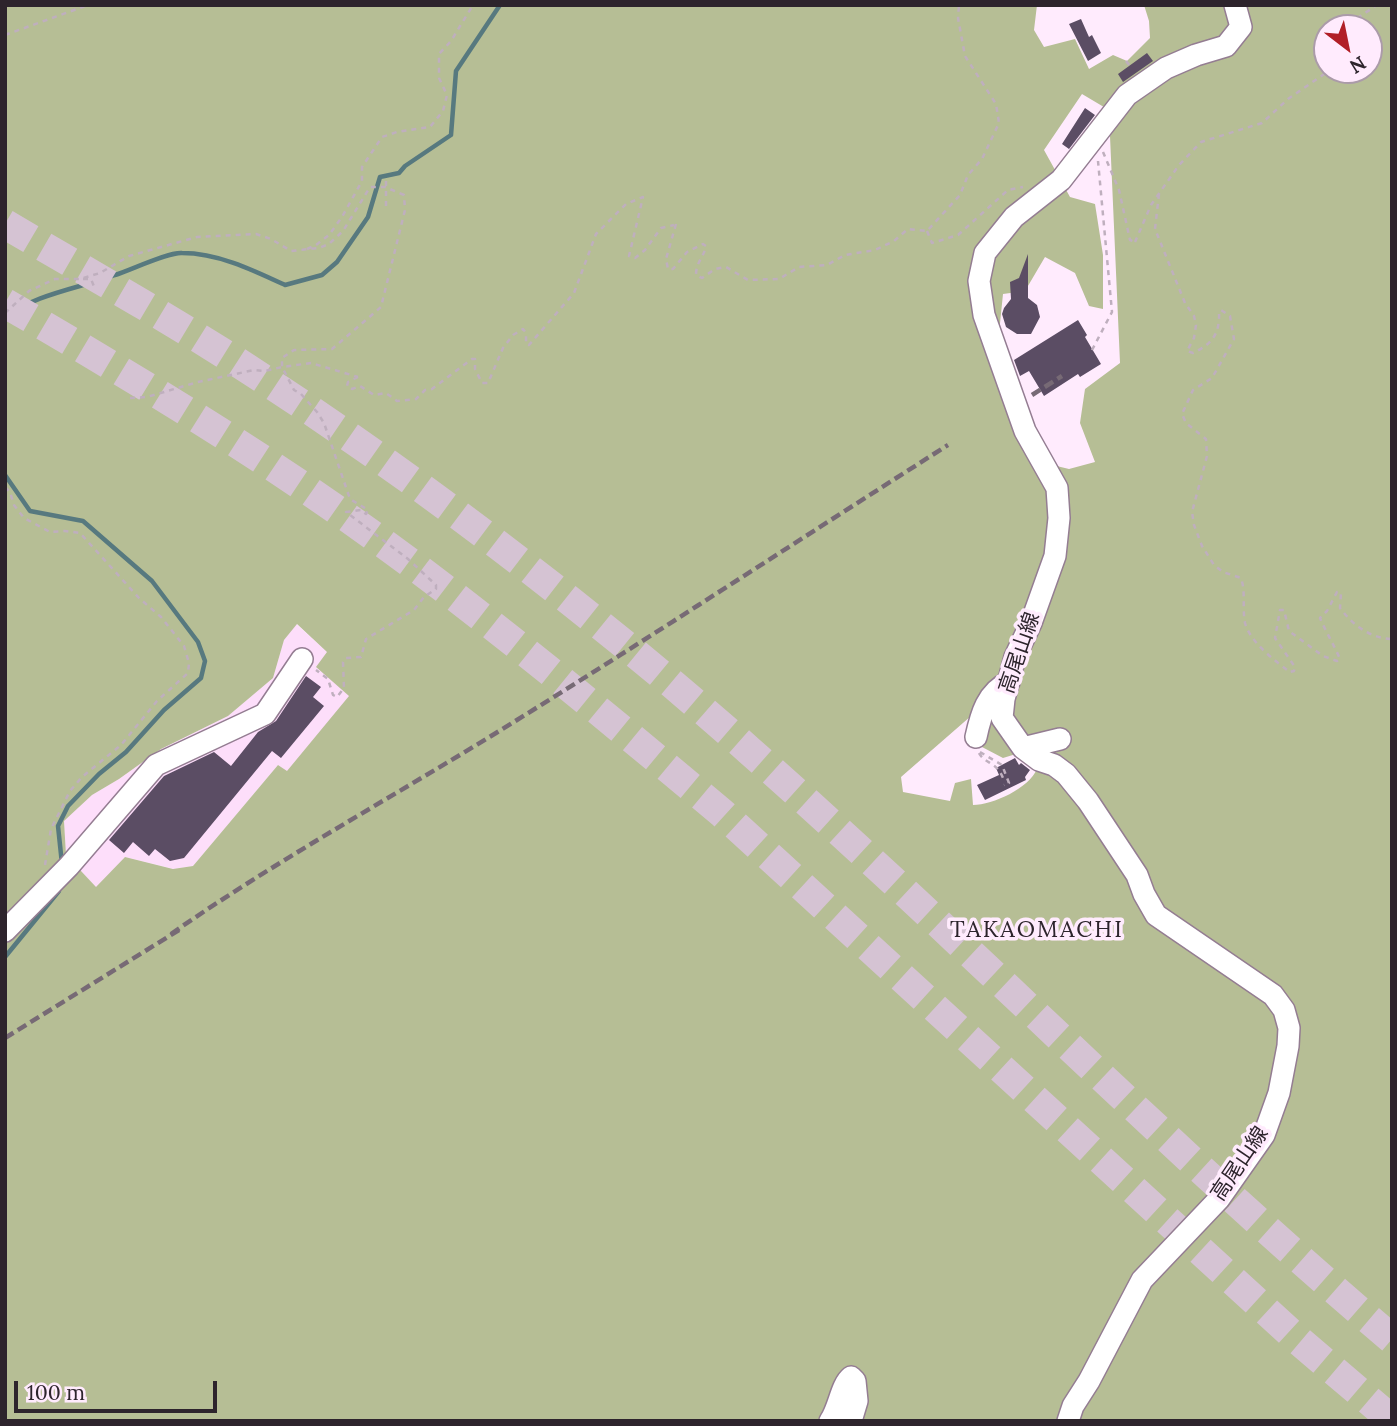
<!DOCTYPE html>
<html>
<head>
<meta charset="utf-8">
<style>
	body { margin:0 }
	#map { position:relative; width:1397px; height:1426px; overflow:hidden; background:#ffebfd; font-family:Lora,serif }
	canvas { display:block }
	.frame { position:absolute; inset:0; border:7px solid #2d242c; pointer-events:none }
	.north { position:absolute; left:1313px; top:14px; width:70px; height:70px; box-sizing:border-box; background:#ffebfd; border:2px solid #ab9ba9; border-radius:50%; rotate:148deg; font-size:19px; font-weight:700; line-height:28px; text-align:center; color:#2d242c }
	.north::after { content:''; display:block; margin:auto; width:24px; height:32px; background:#b11f27; clip-path:polygon(50% 0,100% 100%,50% 72%,0 100%) }
	.scale { position:absolute; left:14px; top:1381px; width:203px; height:32px; box-sizing:border-box; border:4px solid #2d242c; border-top:0; padding-left:9px; font-size:21px; line-height:24px; white-space:nowrap; color:#2d242c; -webkit-text-stroke:5px #ffebfd; paint-order:stroke }
</style>
</head>
<body>
<div id="map">
<canvas width="1397" height="1426"></canvas>
<div class="frame"></div>
<div class="north">N</div>
<div class="scale">100 m</div>
</div>
<script>
const ctx = document.querySelector('canvas').getContext('2d');
ctx.lineJoin = 'round';
function fill(path, color) { ctx.fillStyle = color; ctx.fill(path, 'evenodd'); }
function strokePath(path, color, width, dash) { ctx.strokeStyle = color; ctx.lineWidth = width; ctx.lineCap = dash ? 'butt' : 'round'; ctx.setLineDash(dash || []); ctx.stroke(path); }
function label(font, color, halo, rows, align = 'center') {
  ctx.font = font + ' Lora,"Noto Sans JP",serif'; ctx.lineWidth = 7; ctx.setLineDash([]); ctx.textBaseline = 'middle'; ctx.strokeStyle = halo; ctx.fillStyle = color; for (const [text, x, y, turn = 0] of rows) {
    ctx.save(); ctx.translate(x, y); ctx.rotate((+turn || 0) * Math.PI / 180); ctx.textAlign = isNaN(turn) ? turn : align; if (halo) ctx.strokeText(text, 0, 0); ctx.fillText(text, 0, 0); ctx.restore();
  }
}
fill(new Path2D(`
	M 296,624 L 328,653 L 316,667 L 350,696 L 287,772 L 278,765 L 193,866 L 174,869 L 125,857 L 96,888 L 66,855 L 64,821 L 92,795 L 119,779 L 161,749 L 228,716 L 273,678 L 284,640 Z`), '#fddefa');
fill(new Path2D(`
	M 5,5 L 1037,5 L 1034,30 L 1044,47 L 1075,39 L 1089,69 L 1113,55 L 1127,61 L 1150,38 L 1149,21 L 1144,5 L 1392,5 L 1392,1421 L 5,1421 ZM 1327,28 L 1369,28 L 1369,70 L 1327,70 ZM 1082,94 L 1119,116 L 1110,136 L 1120,363 L 1085,389 L 1080,423 L 1095,462 L 1069,469 L 1036,461 L 999,333 L 1003,294 L 1025,291 L 1045,257 L 1075,273 L 1089,306 L 1103,309 L 1103,255 L 1095,204 L 1070,197 L 1044,150 ZM 297,624 L 327,652 L 316,667 L 349,696 L 287,771 L 278,765 L 193,866 L 173,869 L 125,857 L 96,887 L 66,855 L 64,821 L 92,795 L 119,779 L 161,749 L 228,716 L 273,678 L 284,640 ZM 971,716 L 984,740 L 982,747 L 1003,758 L 1016,754 L 1037,769 C 1029,788 993,805 973,805 L 971,779 L 955,783 L 950,801 L 903,792 L 901,777 Z`), '#b6be95');
strokePath(new Path2D(`
	M 5,318 C 34,294 81,288 115,275 C 131,270 168,252 182,253 C 218,253 253,270 285,285 L 322,275 L 337,262 L 368,217 L 380,177 L 399,173 L 405,166 L 451,135 L 456,71 L 500,5
	M 5,475 L 30,511 L 83,521 L 152,581 L 198,642 L 205,661 L 201,678 L 164,710 L 126,752 L 99,774 L 68,806 L 58,826 L 62,864
	M 5,957 L 59,891`), '#57797f', 4.5);
fill(new Path2D(`
	M 1081,19 L 1089,37 L 1092,35 L 1101,53 L 1088,61 L 1069,24 Z
	M 1147,53 L 1153,61 L 1123,82 L 1118,74 Z
	M 1085,108 L 1095,115 L 1069,149 L 1062,144 Z
	M 1028,254 L 1028,298 L 1037,305 L 1040,317 L 1031,334 L 1017,334 L 1006,327 L 1002,314 L 1004,308 L 1011,299 L 1010,282 L 1019,278 Z
	M 1078,320 L 1087,335 L 1085,337 L 1101,364 L 1080,377 L 1078,374 L 1044,396 L 1029,371 L 1020,376 L 1014,360 Z
	M 306,676 L 321,687 L 313,697 L 324,706 L 281,758 L 272,751 L 184,858 L 170,861 L 155,849 L 149,856 L 133,842 L 124,853 L 109,840 L 164,776 L 214,752 L 231,766 L 258,732 L 276,721 Z
	M 1015,758 L 1019,765 L 1021,763 L 1030,770 L 1025,777 L 1026,780 L 985,800 L 977,785 L 999,775 L 996,768 Z`), '#5b4d64');
strokePath(new Path2D(`
	M 5,224 C 95,277 187,328 274,386 C 414,478 548,580 676,687 C 922,896 1146,1130 1392,1339
	M 5,303 C 117,368 228,434 334,508 C 469,602 596,708 722,813 L 1297,1339 L 1392,1420`), '#d5c3d3', 30, [30, 15]);
const minor = new Path2D(`
	M 976,737 C 981,714 987,692 1009,682
	M 1023,748 L 1060,739
	M 5,931 L 69,866 L 156,765 L 265,714 L 302,659
	M 830,1421 C 839,1408 841,1385 851,1377 L 855,1381 L 857,1401 L 851,1421
	M 1068,1421 L 1073,1406 L 1089,1381 L 1142,1280 L 1219,1199 L 1264,1135 L 1279,1093 L 1288,1046 L 1289,1028 L 1284,1010 L 1273,995 L 1156,915 L 1144,894 L 1137,875 L 1088,801 L 1066,774 L 1054,765 L 1039,760 L 1023,748 L 1002,718 L 1004,699 L 1015,657 L 1031,623 L 1055,556 L 1059,518 L 1057,488 L 1025,431 L 984,315 L 979,281 L 985,253 L 1014,217 L 1061,180 L 1127,95 L 1166,68 L 1196,55 L 1226,46 L 1241,27 L 1235,5`);
strokePath(minor, '#947d92', 24);
strokePath(new Path2D(`
	M 1354,28 L 1359,17 L 1377,5
	M 5,35 L 88,5
	M 1126,61 L 1130,66
	M 1103,152 L 1119,190 L 1130,240 L 1135,242
	M 1159,194 L 1155,229 L 1185,303 L 1194,316 L 1196,325 L 1194,338 L 1187,351 L 1193,353 C 1212,344 1220,334 1219,312 L 1221,310 L 1230,316 L 1234,339 L 1212,378 L 1193,390 L 1182,414 L 1186,423 L 1206,439 L 1207,456 L 1192,512 L 1194,525 L 1202,546 L 1214,565 L 1223,572 L 1241,578 C 1246,593 1242,607 1245,623 C 1250,642 1275,661 1290,672 L 1294,671 L 1295,667 L 1275,638 L 1280,610 L 1284,610 L 1289,631 L 1323,656 L 1337,661 L 1340,659 C 1334,645 1326,632 1320,618 L 1327,611 L 1337,592 L 1341,593 L 1340,608 C 1353,625 1369,638 1392,639
	M 386,206 L 386,179
	M 676,224 L 666,259 L 668,269 L 673,269 L 687,252 L 703,244 L 706,246 C 704,257 696,262 696,275 L 702,278 L 715,269 L 726,267 L 748,280 L 779,279 L 799,267 L 827,265 L 845,255 L 875,250 L 894,241 L 908,229 L 927,231 L 960,195 L 968,175 L 982,159 L 999,123 L 996,104 L 965,56 L 958,18 L 959,5
	M 927,231 L 932,243 L 958,235 L 1008,190 L 1023,187
	M 1135,242 L 1151,205 L 1179,165 L 1201,142 L 1262,123 L 1288,99 L 1330,70
	M 307,249 L 316,245 L 329,235 L 342,217 L 362,181 L 362,167 L 382,137 L 397,132 L 430,127 L 443,111 L 447,95 L 439,78 L 439,54 L 451,41 L 473,5
	M 83,279 L 91,279 L 95,289
	M 5,313 L 29,291 L 55,279 L 80,279 L 100,273 L 129,256 L 197,237 L 256,234 L 271,239 L 291,251 L 319,248 L 329,244 L 343,231 L 370,187 L 385,187 L 404,195 L 405,210 L 381,307 L 332,349 L 294,350 L 282,358 L 282,367 L 311,363 L 358,377
	M 1092,350 L 1112,312 L 1098,161
	M 358,377 L 348,382 L 347,386 L 352,389 L 360,386 L 374,395 L 386,393 L 397,401 L 416,399 L 425,390 L 432,389 L 472,359 L 475,359 L 475,369 L 482,383 L 488,383 L 503,348 L 513,335 L 523,329 L 526,333 L 526,344 L 529,345 L 574,293 L 596,234 L 626,204 L 643,197 L 629,256 L 635,258 L 645,250 L 661,228 L 674,225
	M 130,398 L 147,397 L 198,382 L 254,370 L 265,371 L 282,367 L 294,390 L 301,394 L 317,412 L 324,423 L 350,499 L 368,510 L 366,514 L 361,510 L 346,512 L 408,559 L 436,585 L 436,589 L 424,597 L 414,610 L 366,639 L 361,657 L 346,658 L 343,662 L 344,688 L 337,697 L 333,695 L 328,679 L 316,670
	M 5,487 L 10,492 L 14,505 L 24,518 L 50,532 L 65,531 L 80,533 L 139,598 L 161,617 L 184,646 L 189,663 L 188,673 L 157,701 L 121,745 L 82,777 L 70,791 L 51,829 L 45,865
	M 980,752 L 1002,765 L 1009,783 L 1004,785
	M 979,753 C 986,765 996,761 1003,778 L 1001,779`), '#bfafbe', 2.5, [5, 5]);
strokePath(minor, '#fff', 21);
strokePath(new Path2D(`
	M 1032,395 L 1062,376
	M 171,934 C 276,861 387,800 496,733 C 648,639 797,541 948,445
	M 5,1038 L 179,930`), '#776a75', 4.5, [10, 5]);
label('21px', '#2d242c', '#ffebfd', [
	["高尾山線",1020,653,-71],
	["高尾山線",1240,1164,-56]
]);
ctx.letterSpacing = '2px';
label('23px', '#2d242c', '#ffebfd', [
	["TAKAOMACHI",1037,930]
]);
ctx.letterSpacing = '0px';
</script>
</body>
</html>
